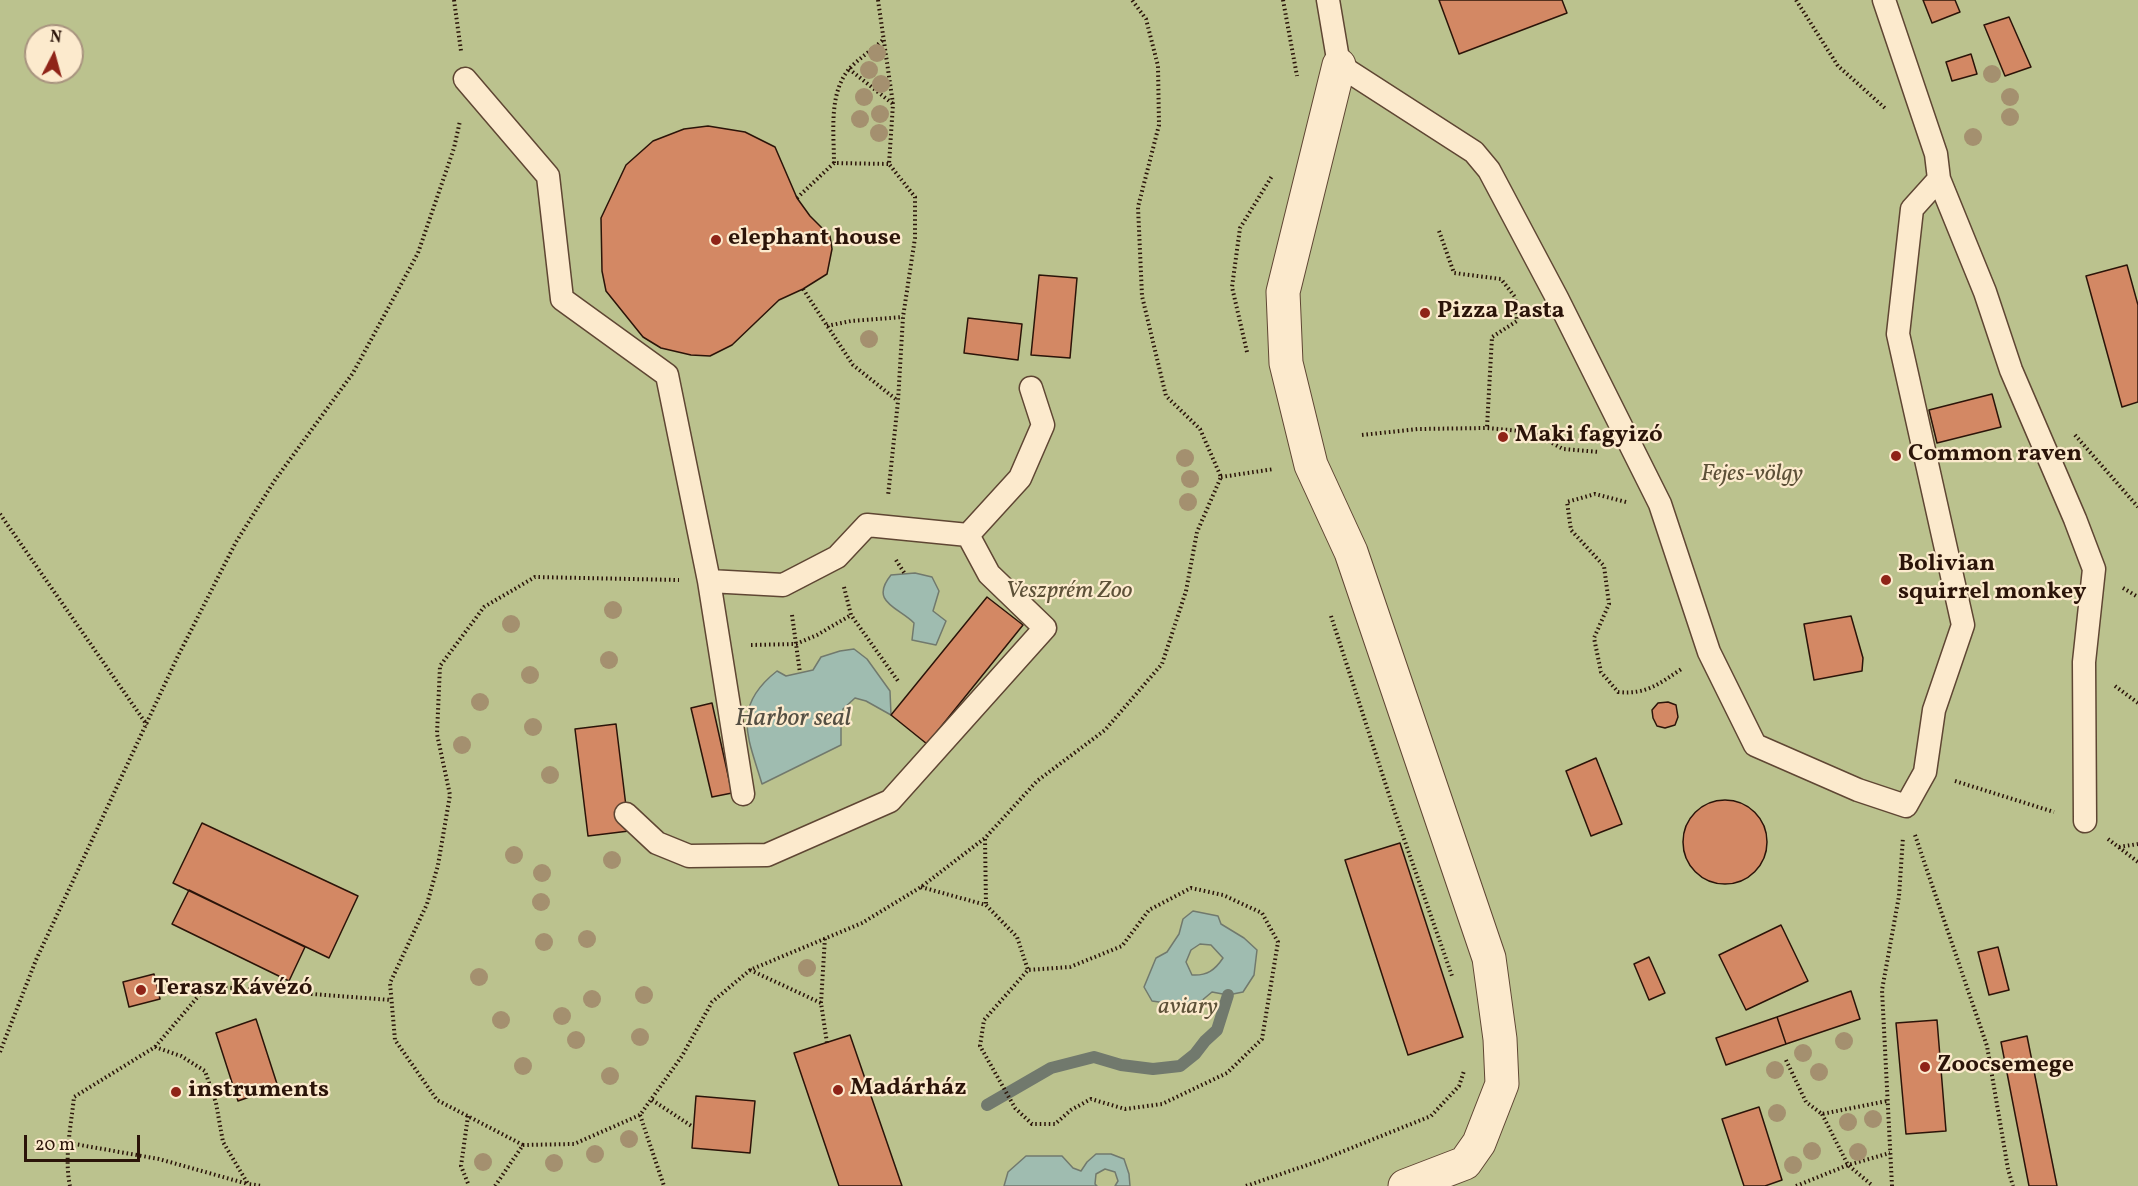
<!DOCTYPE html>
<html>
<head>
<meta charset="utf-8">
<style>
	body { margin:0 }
	#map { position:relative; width:2138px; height:1186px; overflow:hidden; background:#fbdeb2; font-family:Vollkorn,serif }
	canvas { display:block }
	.north { position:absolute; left:24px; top:24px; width:60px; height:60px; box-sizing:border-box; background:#fceacd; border:2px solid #a8947f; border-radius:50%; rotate:6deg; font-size:16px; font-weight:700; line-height:24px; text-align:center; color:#2b1409 }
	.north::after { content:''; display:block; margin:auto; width:21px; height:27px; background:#8f2418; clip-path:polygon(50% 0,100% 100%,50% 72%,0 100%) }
	.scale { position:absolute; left:24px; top:1135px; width:116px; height:27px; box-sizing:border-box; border:3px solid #2b1409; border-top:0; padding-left:8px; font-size:18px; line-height:21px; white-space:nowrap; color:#2b1409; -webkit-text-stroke:4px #fceacd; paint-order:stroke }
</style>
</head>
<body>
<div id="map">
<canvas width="2138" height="1186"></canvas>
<div class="north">N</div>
<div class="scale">20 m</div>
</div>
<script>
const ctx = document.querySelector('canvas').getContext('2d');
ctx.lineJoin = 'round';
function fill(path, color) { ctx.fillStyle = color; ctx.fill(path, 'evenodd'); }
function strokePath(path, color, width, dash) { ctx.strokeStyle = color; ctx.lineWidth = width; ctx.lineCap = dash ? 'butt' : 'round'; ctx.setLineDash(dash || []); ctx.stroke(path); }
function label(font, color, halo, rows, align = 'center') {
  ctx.font = font + ' Vollkorn,serif'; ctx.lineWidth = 4.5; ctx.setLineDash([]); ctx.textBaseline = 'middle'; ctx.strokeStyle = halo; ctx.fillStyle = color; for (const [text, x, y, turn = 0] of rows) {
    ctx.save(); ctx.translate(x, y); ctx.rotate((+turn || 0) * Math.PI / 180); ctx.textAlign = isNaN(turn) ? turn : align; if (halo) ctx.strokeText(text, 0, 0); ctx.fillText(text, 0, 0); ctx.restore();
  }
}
fill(new Path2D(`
	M 0,0 L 2138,0 L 2138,1186 L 0,1186 ZM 36,36 L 72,36 L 72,72 L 36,72 Z`), '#bbc28e');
const water = new Path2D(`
	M 915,573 L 932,577 L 939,591 L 933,611 L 946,621 L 936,645 L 912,640 L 914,623 C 898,607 869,602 891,575 Z
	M 854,649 L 867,659 L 890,691 L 891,715 L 866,701 L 855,698 L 843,709 L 841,727 L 841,745 L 762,784 C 748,737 731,707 777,671 L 786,676 L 813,670 L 821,657 L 840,651 Z
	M 1193,911 L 1218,916 L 1221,924 L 1244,938 L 1257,950 L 1254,975 L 1243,992 L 1228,995 L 1212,992 L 1194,1007 L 1152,1001 L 1144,987 L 1156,958 L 1167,952 L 1179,934 L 1183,919 ZM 1200,944 L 1211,945 L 1223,958 C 1215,970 1207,976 1192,975 L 1186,962 L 1191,950 Z
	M 1096,1154 L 1111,1154 L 1124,1159 L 1129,1174 L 1130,1186 L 1115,1186 L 1118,1181 L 1115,1172 L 1105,1169 L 1096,1174 L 1095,1184 L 1097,1186 L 1004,1186 L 1008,1172 L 1026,1156 L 1062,1156 L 1073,1168 L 1081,1171 L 1087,1162 Z`);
fill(water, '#9fbcb0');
strokePath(water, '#71796d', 1.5);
strokePath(new Path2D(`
	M 987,1105 L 1051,1068 L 1094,1057 L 1121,1065 L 1153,1069 L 1180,1066 L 1195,1054 L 1205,1041 L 1217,1030 L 1228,995`), '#71796d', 12);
const building = new Path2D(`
	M 1439,0 L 1562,0 L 1567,13 L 1459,54 Z
	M 1923,0 L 1955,0 L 1960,12 L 1932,23 Z
	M 2009,17 L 2031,67 L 2005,76 L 1984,25 Z
	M 1971,54 L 1977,74 L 1952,81 L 1946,62 Z
	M 708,126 L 745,132 L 775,147 L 797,198 L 810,216 L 830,236 L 832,249 L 827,274 L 803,289 L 779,300 L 732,345 L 710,356 L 691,355 L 661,348 L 643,337 L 606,291 L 602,271 L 601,218 L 626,165 L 653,141 L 684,129 Z
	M 2127,265 L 2138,305 L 2138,402 L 2122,407 L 2086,276 Z
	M 1039,275 L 1077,278 L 1070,358 L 1031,355 Z
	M 968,318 L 1022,324 L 1018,360 L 964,353 Z
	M 1992,394 L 2001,427 L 1937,443 L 1929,410 Z
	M 987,597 L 1023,625 L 927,744 L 891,715 Z
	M 1851,616 L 1863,658 L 1862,671 L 1814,680 L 1804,624 Z
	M 1668,702 L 1676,705 L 1678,717 L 1675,725 L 1665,728 L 1657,726 L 1653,718 L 1652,710 L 1658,703 Z
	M 712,703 L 732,793 L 712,797 L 691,708 Z
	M 616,724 L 629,831 L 588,836 L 575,729 Z
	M 1596,758 L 1622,824 L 1591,836 L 1566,771 Z
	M1683 842a42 42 0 1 1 84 0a42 42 0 1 1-84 0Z
	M 202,823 L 358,896 L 329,958 L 173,883 Z
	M 1400,843 L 1463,1037 L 1408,1055 L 1345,860 Z
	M 189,890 L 305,947 L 289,981 L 172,924 Z
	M 1781,925 L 1808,981 L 1746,1010 L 1719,955 Z
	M 1998,947 L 2009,990 L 1989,995 L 1978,952 Z
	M 1649,957 L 1665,993 L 1649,1000 L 1634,964 Z
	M 154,974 L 160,999 L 129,1007 L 123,982 Z
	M 1851,991 L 1860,1019 L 1786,1044 L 1777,1017 Z
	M 1777,1017 L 1786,1044 L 1726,1065 L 1716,1038 Z
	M 256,1019 L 278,1087 L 238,1101 L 216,1033 Z
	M 1937,1020 L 1946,1131 L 1906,1134 L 1896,1023 Z
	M 850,1035 L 902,1186 L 839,1186 L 794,1053 Z
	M 2027,1036 L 2057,1186 L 2029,1186 L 2001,1042 Z
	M 696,1096 L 755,1101 L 750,1153 L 692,1148 Z
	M 1759,1107 L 1782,1180 L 1765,1186 L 1744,1186 L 1722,1119 Z`);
fill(building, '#d38864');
strokePath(building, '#2b1409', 1.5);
const service = new Path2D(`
	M 1328,0 L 1339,65 L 1474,152 L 1489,170 L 1557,298 L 1660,504 L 1709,652 L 1755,745 L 1858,790 L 1906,806 L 1925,772 L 1934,710 L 1963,625 L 1898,334 L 1912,209 L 1939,179
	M 1884,0 L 1936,154 L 1939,179 L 1985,292 L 2011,370 L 2075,519 L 2094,569 L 2084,662 L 2085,821
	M 465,79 L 548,176 L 562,299 L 667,375 L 709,581 L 743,794
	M 968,535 L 1020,478 L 1043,425 L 1031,388
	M 626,814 L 657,843 L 689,856 L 767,855 L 890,801 L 1045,628 L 989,574 L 968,535 L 867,525 L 837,557 L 783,585 L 709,581`);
const minor = new Path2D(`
	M 1339,65 L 1283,292 L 1286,363 L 1311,465 L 1351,552 L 1489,958 L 1500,1039 L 1502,1084 L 1479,1143 L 1465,1163 L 1405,1186`);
strokePath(service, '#5f4633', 25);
strokePath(minor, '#5f4633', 35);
strokePath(new Path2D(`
	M 454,0 L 461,51
	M 878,0 L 893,104 L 889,164 L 915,197 L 915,238 L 903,317 L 898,401 L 888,496
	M 1283,0 L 1297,76
	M 1796,0 L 1838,66 L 1886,109
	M 849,69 L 893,104
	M 834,163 C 834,132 828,91 851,67 C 861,57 873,49 883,40
	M 797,198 L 834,163 L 889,164
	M 1439,231 L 1454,273 L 1501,279 L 1515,297 L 1517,321 L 1492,337 L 1487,427
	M 803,289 L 853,365 L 898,401
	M 827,326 L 851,321 L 903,317
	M 1247,352 L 1232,287 L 1240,228 L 1272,176
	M 1362,435 L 1418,429 L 1487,428 L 1532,432 L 1563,449 L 1599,452
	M 2075,435 L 2138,507
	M 1221,477 L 1274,469
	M 1626,502 L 1595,494 L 1567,502 L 1571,530 L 1604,566 L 1609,604 L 1594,638 L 1601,672 L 1618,692 C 1647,695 1660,683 1683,668
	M 0,514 L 147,725
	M 896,560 L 905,574
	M 844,587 L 851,615 L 898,681
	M 2123,588 L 2138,597
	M 792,615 L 800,673
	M 1331,616 L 1393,807 L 1452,976
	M 751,645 L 796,644 L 817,635 L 851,615
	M 2115,686 L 2138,703
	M 1955,781 L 2054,812
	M 1915,835 L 1987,1046 L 2008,1169 L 2013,1186
	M 985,839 L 986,905
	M 2108,839 L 2138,862
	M 2119,847 L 2138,844
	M 921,887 L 986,905 L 1017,937 L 1028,970 L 984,1020 L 980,1046 L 1015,1108 L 1032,1124 L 1055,1124 L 1071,1110 L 1091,1099 L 1125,1109 L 1162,1104 L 1227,1073 L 1262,1039 L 1278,942 L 1262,913 L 1223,895 L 1191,888 L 1149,910 L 1122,946 L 1070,967 L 1028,970
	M 750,970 L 821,1003 L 827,1043
	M 821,1003 L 825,937
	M 155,1047 L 207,986 L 391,1000
	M 0,1052 L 36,960 L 177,658 L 236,542 L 275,480 L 353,373 L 418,253 L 454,148 L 460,121
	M 1786,1060 L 1806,1102 L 1822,1114 L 1887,1101
	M 652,1100 L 693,1127
	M 1822,1114 L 1848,1165 L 1873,1186
	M 640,1115 L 664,1186
	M 468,1116 L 461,1166 L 469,1186
	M 69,1143 L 159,1159 L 248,1184
	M 523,1145 L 437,1100 L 395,1040 L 390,983 L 427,904 L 438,865 L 450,795 L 437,734 L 440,666 L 484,607 L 535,577 L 679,580
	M 70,1186 C 64,1158 71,1126 74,1097 L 155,1047 L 181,1056 L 205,1071 L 216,1103 L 223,1142 L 248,1184 L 263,1186
	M 495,1186 L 523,1145 L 574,1144 L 640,1115 L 682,1056 L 712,1002 L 750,970 L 862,923 L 921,887 L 985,838 L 1037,781 L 1105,730 L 1162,664 L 1186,591 L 1197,532 L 1221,477 L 1200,429 L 1166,396 L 1142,296 L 1138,207 L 1159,125 L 1158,66 L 1146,19 L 1132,0
	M 1246,1186 L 1319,1161 L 1431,1116 L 1459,1086 L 1464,1071
	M 1796,1186 L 1848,1165 L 1890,1153
	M 1892,1186 L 1882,990 L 1899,896 L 1903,837`), '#2b1409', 4, [1.5, 3]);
strokePath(service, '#fceacd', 22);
strokePath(minor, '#fceacd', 33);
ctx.fillStyle = '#a4906f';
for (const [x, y] of [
	[877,53],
	[869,70],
	[1992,74],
	[881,84],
	[864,97],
	[2010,97],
	[880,114],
	[2010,117],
	[860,119],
	[879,133],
	[1973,137],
	[869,339],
	[1185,458],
	[1190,479],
	[1188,502],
	[613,610],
	[511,624],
	[609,660],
	[530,675],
	[480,702],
	[533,727],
	[462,745],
	[550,775],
	[514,855],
	[612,860],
	[542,873],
	[541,902],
	[587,939],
	[544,942],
	[807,968],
	[479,977],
	[644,995],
	[592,999],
	[562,1016],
	[501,1020],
	[640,1037],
	[576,1040],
	[1844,1041],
	[1803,1053],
	[523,1066],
	[1775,1070],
	[1819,1072],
	[610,1076],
	[1777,1113],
	[1873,1119],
	[1848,1122],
	[629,1139],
	[1812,1151],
	[1858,1152],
	[595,1154],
	[483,1162],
	[554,1163],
	[1793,1165]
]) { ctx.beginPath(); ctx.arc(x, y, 9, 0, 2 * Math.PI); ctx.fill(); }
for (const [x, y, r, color] of [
	[716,240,6,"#8f2418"],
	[1425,313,6,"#8f2418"],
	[1503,437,6,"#8f2418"],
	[1896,456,6,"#8f2418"],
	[1886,580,6,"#8f2418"],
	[141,990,6,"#8f2418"],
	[1925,1067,6,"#8f2418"],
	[838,1090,6,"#8f2418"],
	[176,1092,6,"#8f2418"]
]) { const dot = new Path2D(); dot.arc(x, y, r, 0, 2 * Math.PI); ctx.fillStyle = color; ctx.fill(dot); strokePath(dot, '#fceacd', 2); }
label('bold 24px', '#2b1409', '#fceacd', [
	["elephant house",728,240],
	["Pizza Pasta",1437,313],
	["Maki fagyizó",1515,437],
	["Common raven",1908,456],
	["Bolivian",1898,566],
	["squirrel monkey",1898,594],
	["Terasz Kávézó",153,990],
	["Zoocsemege",1937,1067],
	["Madárház",850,1090],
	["instruments",188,1092]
], 'left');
label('italic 24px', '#5d5138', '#fceacd', [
	["Fejes-völgy",1752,476],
	["Veszprém Zoo",1069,593],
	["aviary",1188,1009]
]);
label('italic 26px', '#544f43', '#fceacd', [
	["Harbor seal",793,720]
]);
</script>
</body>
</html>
